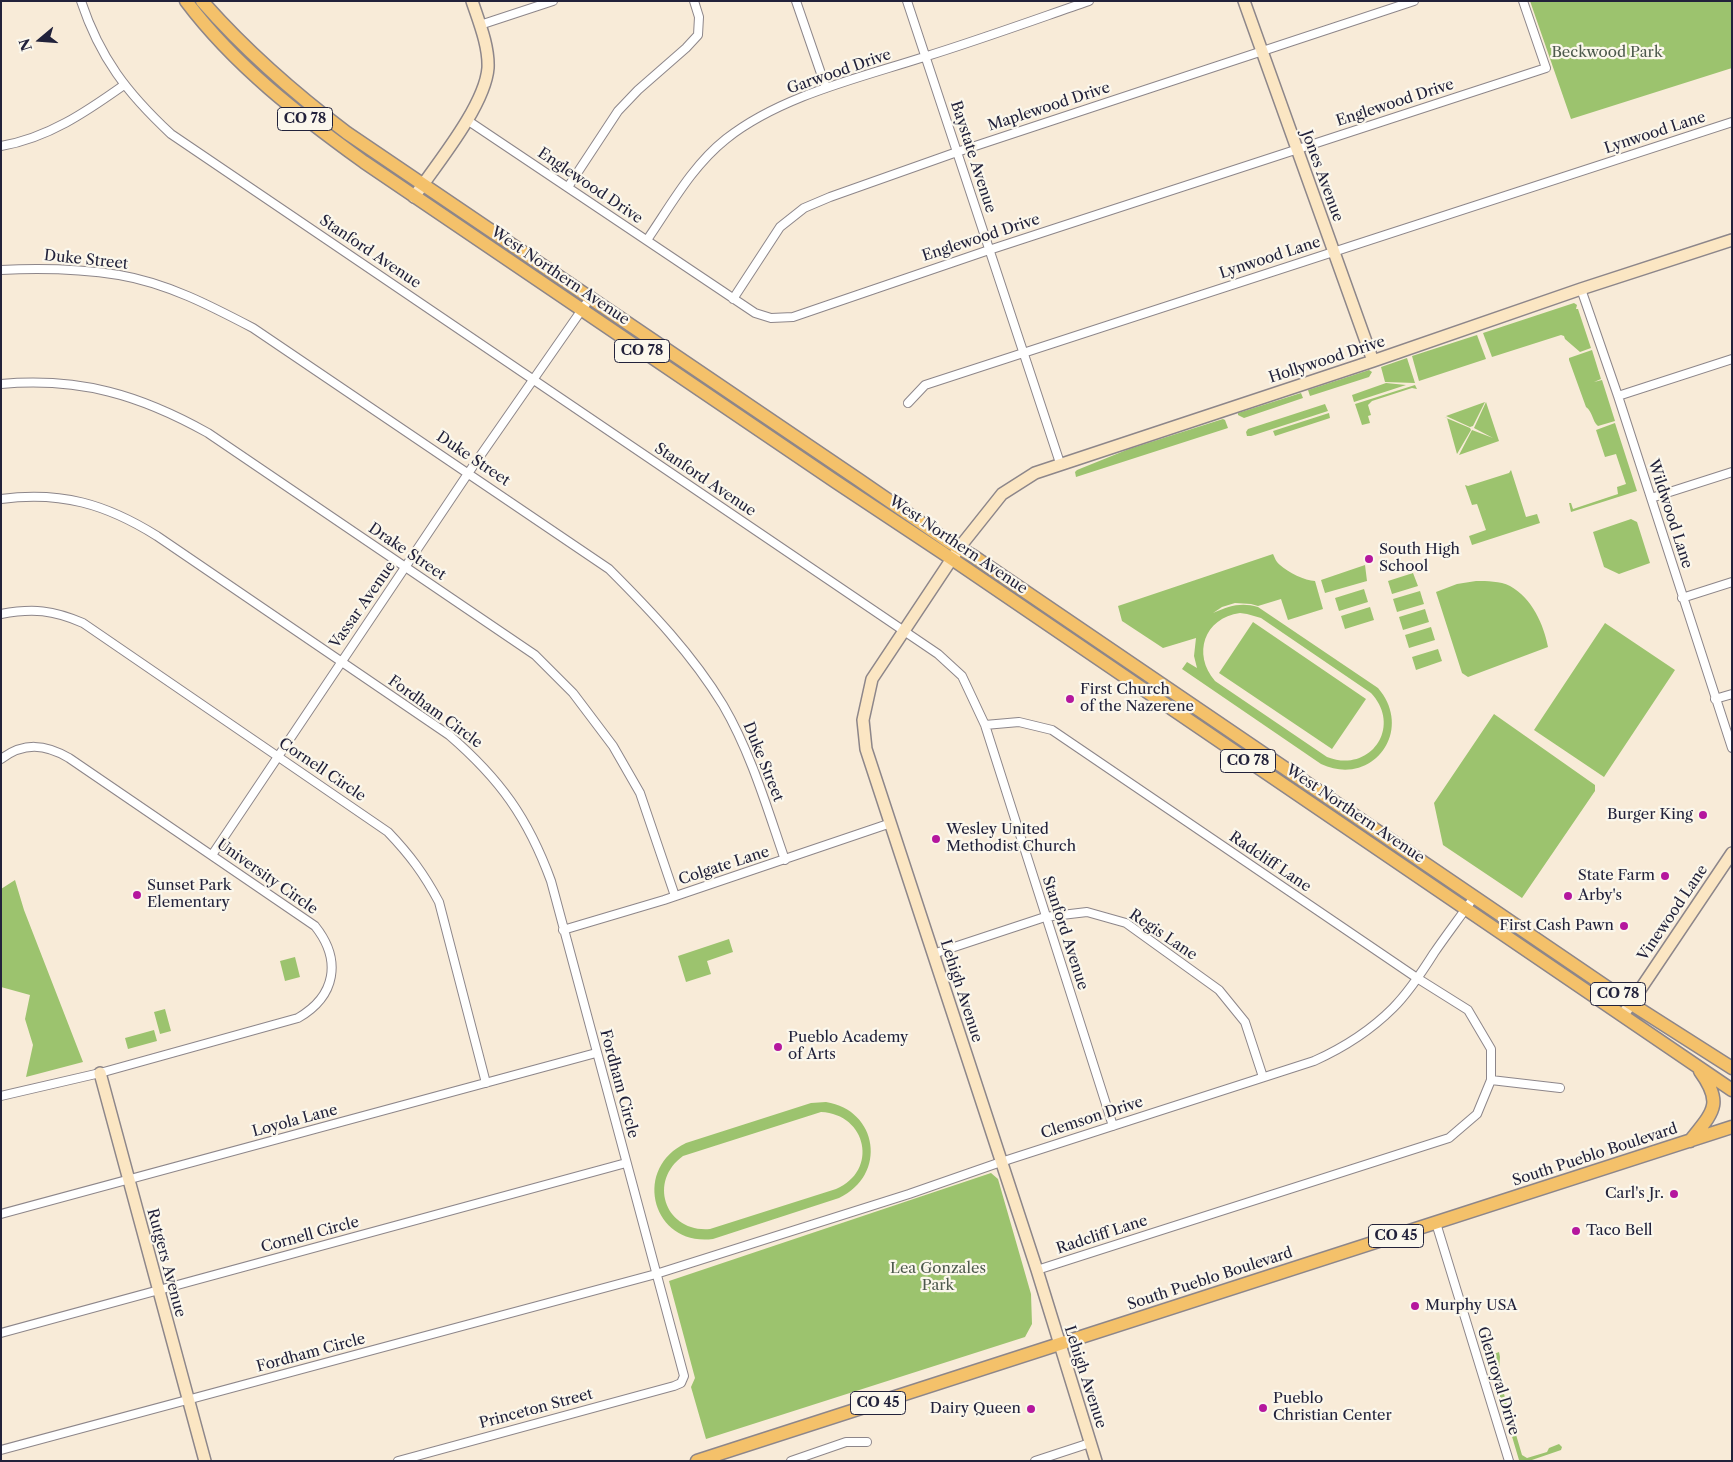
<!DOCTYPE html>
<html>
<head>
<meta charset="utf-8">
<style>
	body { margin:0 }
	#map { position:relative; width:1733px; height:1462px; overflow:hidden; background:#f8ebd8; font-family:"Libre Caslon Text",serif }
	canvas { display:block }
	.frame { position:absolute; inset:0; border:2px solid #22223b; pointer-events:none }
	.north { position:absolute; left:15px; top:15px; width:50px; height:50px; -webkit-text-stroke:4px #fbf7ec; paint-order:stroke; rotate:252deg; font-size:14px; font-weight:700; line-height:20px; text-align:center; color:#22223b }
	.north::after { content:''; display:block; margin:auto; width:18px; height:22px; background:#22223b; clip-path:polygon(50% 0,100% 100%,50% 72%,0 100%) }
</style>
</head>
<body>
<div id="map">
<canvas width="1733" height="1462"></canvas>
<div class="frame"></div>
<div class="north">N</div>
</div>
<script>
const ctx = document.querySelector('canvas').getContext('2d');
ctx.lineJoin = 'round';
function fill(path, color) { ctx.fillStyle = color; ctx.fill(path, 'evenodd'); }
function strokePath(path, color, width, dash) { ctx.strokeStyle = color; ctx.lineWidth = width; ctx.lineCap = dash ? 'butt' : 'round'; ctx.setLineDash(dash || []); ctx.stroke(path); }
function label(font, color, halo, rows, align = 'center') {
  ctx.font = font + ' "Libre Caslon Text",serif'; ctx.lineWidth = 4.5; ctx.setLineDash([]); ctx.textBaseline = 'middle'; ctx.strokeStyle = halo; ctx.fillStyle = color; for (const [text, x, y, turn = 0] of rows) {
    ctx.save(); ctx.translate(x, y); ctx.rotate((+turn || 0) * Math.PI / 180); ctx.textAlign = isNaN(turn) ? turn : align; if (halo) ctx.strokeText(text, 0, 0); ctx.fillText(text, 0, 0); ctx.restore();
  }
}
fill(new Path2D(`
	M 1530,1 L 1732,1 L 1732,68 L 1571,119 Z
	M 1574,303 L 1577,305 L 1576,309 L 1578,309 L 1591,348 L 1580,352 L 1565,339 L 1564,336 L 1561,335 L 1492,357 L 1483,333 Z
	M 1477,335 L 1486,359 L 1419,381 L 1412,356 Z
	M 1592,350 L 1601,379 L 1594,382 L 1602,380 L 1615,421 L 1598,426 C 1592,421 1593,412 1586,407 L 1569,360 L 1569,358 Z
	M 1407,358 L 1415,383 L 1385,382 L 1381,367 Z
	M 1369,370 L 1372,372 L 1369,377 L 1310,396 L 1308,390 Z
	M 1386,383 L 1406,385 L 1354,402 L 1352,395 Z
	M 1415,385 L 1417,389 L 1412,388 L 1372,401 L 1368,405 L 1371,415 L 1368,416 L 1370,423 L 1362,425 L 1355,404 Z
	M 1301,393 L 1303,398 L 1244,418 L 1238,415 L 1238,413 Z
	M 1485,402 L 1473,426 L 1470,427 L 1446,416 Z
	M 1486,402 L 1499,441 L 1459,455 L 1472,430 L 1493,438 L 1474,428 Z
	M 1325,404 L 1328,411 L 1251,436 L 1247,436 L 1246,432 L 1248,429 Z
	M 1329,413 L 1330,418 L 1275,436 L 1273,431 Z
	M 1444,417 L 1470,428 L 1471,430 L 1457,454 L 1447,418 Z
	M 1223,419 L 1225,420 L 1228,428 L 1076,477 L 1075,472 L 1077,470 L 1129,449 Z
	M 1615,423 L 1637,491 L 1571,512 L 1569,503 L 1571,503 L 1573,509 L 1618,494 L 1617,487 L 1626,484 L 1616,454 L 1605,457 L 1596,430 Z
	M 1511,470 L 1526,517 L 1537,514 L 1540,523 L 1472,545 L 1469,536 L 1486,530 L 1477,504 L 1472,505 L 1465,485 L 1468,486 L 1509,473 Z
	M 1631,519 L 1637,522 L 1650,563 L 1619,574 L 1604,567 L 1593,532 Z
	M 1273,554 C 1275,558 1276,562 1280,565 C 1288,572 1305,581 1315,581 L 1323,609 L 1288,620 L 1281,599 L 1258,606 L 1251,604 L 1235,603 L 1222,607 L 1213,613 C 1229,606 1241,602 1258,607 L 1378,688 C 1415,731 1372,788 1321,764 L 1182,669 L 1187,662 L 1197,668 L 1194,656 L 1196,638 L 1163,648 L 1122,621 L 1118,606 ZM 1240,613 L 1247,614 L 1261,618 L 1371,693 C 1403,727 1370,774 1327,757 L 1215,681 C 1192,654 1204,618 1240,613 Z
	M 1365,565 L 1367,581 L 1325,593 L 1321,580 Z
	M 1413,573 L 1418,586 L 1392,594 L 1388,581 Z
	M 1476,581 C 1487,581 1500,581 1510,586 C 1532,598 1544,625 1548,647 L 1468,677 L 1462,673 L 1436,592 L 1457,584 Z
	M 1364,589 L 1368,602 L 1339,611 L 1335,598 Z
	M 1420,591 L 1424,604 L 1397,612 L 1393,599 Z
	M 1370,607 L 1374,620 L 1345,629 L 1341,616 Z
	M 1425,609 L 1429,622 L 1403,630 L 1399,617 Z
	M 1253,622 L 1366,699 L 1332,749 L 1219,673 Z
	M 1605,623 L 1675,670 L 1604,777 L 1534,730 Z
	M 1431,627 L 1435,640 L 1409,648 L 1405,635 Z
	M 1438,649 L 1442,661 L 1416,670 L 1412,657 Z
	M 1494,714 L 1595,785 L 1595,791 L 1522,898 L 1443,845 L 1434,803 Z
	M 15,880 L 24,910 L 83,1062 L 26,1077 L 33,1045 L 25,1019 L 30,995 L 1,987 L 1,889 Z
	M 729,939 L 733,952 L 707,961 L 711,974 L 686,982 L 678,956 Z
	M 295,957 L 300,977 L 285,981 L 280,961 Z
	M 165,1009 L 171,1031 L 160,1034 L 154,1012 Z
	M 154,1030 L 157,1041 L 128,1049 L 125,1038 Z
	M 826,1102 C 878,1110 888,1175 839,1198 L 713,1239 C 653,1247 631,1169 686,1143 L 811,1103 ZM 821,1112 C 867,1114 879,1171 836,1189 L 710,1229 C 666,1233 647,1182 683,1156 Z
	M 991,1173 L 998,1179 L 1031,1294 L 1032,1324 L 1025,1337 L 706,1439 L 691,1387 L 695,1378 L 669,1281 Z
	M 1499,1352 L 1500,1357 L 1499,1370 L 1497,1371 L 1499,1373 L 1499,1377 L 1522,1455 L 1527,1458 L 1547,1452 L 1549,1448 L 1559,1444 L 1562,1447 L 1561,1450 L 1529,1461 L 1519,1460 L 1493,1373 L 1495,1372 L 1494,1354 Z`), '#9cc36e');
const street = new Path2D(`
	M 81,1 C 100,58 127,93 171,134 L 938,654 L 962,676 L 985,725 L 1113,1126
	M 796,1 L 826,88
	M 907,1 L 1060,463
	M 480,25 L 553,1
	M 467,120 L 755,313 L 771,318 L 793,317 L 989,250 L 1546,68 L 1523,1
	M 1,146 C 48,138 86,112 124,85
	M 568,187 L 618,111 L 638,90 L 686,48 L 698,35 L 699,17 L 694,1
	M 647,240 C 671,205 692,166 726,139 C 780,96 859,78 924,57 C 979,40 1034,20 1089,1
	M 1,270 C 40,268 80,269 119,275 C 167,283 211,306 253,328 L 609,569 C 651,611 692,654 723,705 C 751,753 767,808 785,860
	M 1581,289 L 1618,396 L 1732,748
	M 733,299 L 780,227 L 804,208 L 830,197 L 957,152 L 1414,1
	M 1,384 C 80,377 140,395 208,433 L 535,655 L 573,693 L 613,746 L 640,793 L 675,896
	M 1618,396 L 1732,359
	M 908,403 L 925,385 L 1732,122
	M 1651,498 L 1732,472
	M 1,499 C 61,491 106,504 157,536 L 449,735 C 500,779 528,818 551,881 L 684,1376 L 681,1383 L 674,1386 L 398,1461
	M 1682,598 L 1732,582
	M 1,614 C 33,608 53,610 83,623 L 388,832 C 410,855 424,874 439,902 L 486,1083
	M 1715,699 L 1732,694
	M 985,725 L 1019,722 L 1052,730 L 1417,978 L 1468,1010 L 1491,1049 L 1491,1080 L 1560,1088
	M 1,759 C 24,742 45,744 69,758 L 315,926 C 342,960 336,996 298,1018 L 100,1073 L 1,1096
	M 212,855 L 469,472 L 590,298
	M 563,930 L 664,900 L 891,823
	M 933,954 L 1045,917 L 1087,912 L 1126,923 L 1219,990 L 1245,1022 L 1263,1077
	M 1,1214 L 596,1053
	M 1436,1223 L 1509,1461
	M 1037,1270 L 1449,1138 L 1477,1114 L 1491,1080
	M 1,1333 L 626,1163
	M 1,1450 L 656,1274 L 909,1194 L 1001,1162 L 1314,1061 C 1343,1048 1371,1030 1393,1008 C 1409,992 1422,972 1434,953 C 1447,934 1461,916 1474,897
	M 791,1461 L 846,1442 L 867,1442
	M 1035,1461 L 1090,1443`);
const secondary = new Path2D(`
	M 1244,1 L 1373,361
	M 414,197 C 436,165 485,106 488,68 C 489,46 479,22 472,1
	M 1623,1015 L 1732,853
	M 100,1073 L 205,1461
	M 1096,1461 L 1037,1270 L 866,749 L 863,720 L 872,679 L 959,548 L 1002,494 L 1035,473 L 1373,361 L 1581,289 L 1732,240`);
const primary = new Path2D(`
	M 186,1 C 235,66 299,115 364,162 L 836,482 L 952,559 L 1732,1090
	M 202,1 C 245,50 294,93 347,133 L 859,480 L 949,542 L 973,556 L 1630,1003 L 1732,1068
	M 1690,1141 C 1713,1112 1724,1104 1700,1071
	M 697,1461 L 1732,1127`);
strokePath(street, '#8d868a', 10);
strokePath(secondary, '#8d868a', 14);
strokePath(primary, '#8d868a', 15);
strokePath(street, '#fff', 8);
strokePath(secondary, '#fbe6c3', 11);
strokePath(primary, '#f4c16a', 12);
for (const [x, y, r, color] of [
	[1369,559,5,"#b5179e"],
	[1070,699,5,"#b5179e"],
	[1703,815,5,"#b5179e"],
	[936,839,5,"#b5179e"],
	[1665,876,5,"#b5179e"],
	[137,895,5,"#b5179e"],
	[1568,896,5,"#b5179e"],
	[1624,926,5,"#b5179e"],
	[778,1047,5,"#b5179e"],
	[1674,1194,5,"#b5179e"],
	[1576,1231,5,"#b5179e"],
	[1415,1306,5,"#b5179e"],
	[1263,1408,5,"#b5179e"],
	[1031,1409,5,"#b5179e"]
]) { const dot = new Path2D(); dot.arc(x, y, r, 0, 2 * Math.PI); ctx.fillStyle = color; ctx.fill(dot); strokePath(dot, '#fbf7ec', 2); }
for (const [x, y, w] of [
	[305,119,55],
	[642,351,55],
	[1248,761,55],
	[1618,994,55],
	[1396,1236,55],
	[878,1403,55]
]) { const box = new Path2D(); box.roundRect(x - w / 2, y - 11.5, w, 23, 4); ctx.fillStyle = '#fbf7ec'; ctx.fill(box); strokePath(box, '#22223b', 1); }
label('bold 14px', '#22223b', null, [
	["CO 78",305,119],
	["CO 78",642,351],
	["CO 78",1248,761],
	["CO 78",1618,994],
	["CO 45",1396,1236],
	["CO 45",878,1403]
]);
label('15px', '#4d5a4d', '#fbf7ec', [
	["Beckwood Park",1607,53],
	["Lea Gonzales",938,1269],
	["Park",938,1286]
]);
label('15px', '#22223b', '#fbf7ec', [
	["Garwood Drive",839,72,-19],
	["Englewood Drive",1395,103,-18],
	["Maplewood Drive",1049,107,-18],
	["Lynwood Lane",1655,133,-18],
	["Baystate Avenue",973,157,72],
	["Jones Avenue",1322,176,70],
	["Englewood Drive",590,186,34],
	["Englewood Drive",981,238,-18],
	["Stanford Avenue",370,252,34],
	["Lynwood Lane",1270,258,-18],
	["Duke Street",86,260,6],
	["West Northern Avenue",560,276,34],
	["Hollywood Drive",1327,360,-18],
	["Duke Street",473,459,34],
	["Stanford Avenue",705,480,34],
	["Wildwood Lane",1670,514,72],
	["West Northern Avenue",958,545,34],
	["Drake Street",407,552,34],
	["Vassar Avenue",363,605,-55],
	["Fordham Circle",435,712,36],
	["Duke Street",763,762,68],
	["Cornell Circle",322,770,34],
	["West Northern Avenue",1355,814,34],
	["Radcliff Lane",1270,862,34],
	["Colgate Lane",724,866,-18],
	["University Circle",267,877,35],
	["Vinewood Lane",1673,913,-56],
	["Stanford Avenue",1065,933,72],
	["Regis Lane",1163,935,34],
	["Lehigh Avenue",961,991,72],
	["Fordham Circle",619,1084,75],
	["Clemson Drive",1092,1118,-18],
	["Loyola Lane",295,1121,-15],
	["South Pueblo Boulevard",1595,1155,-18],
	["Cornell Circle",310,1235,-15],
	["Radcliff Lane",1102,1235,-18],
	["Rutgers Avenue",166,1263,75],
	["South Pueblo Boulevard",1210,1279,-18],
	["Fordham Circle",311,1353,-15],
	["Lehigh Avenue",1085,1377,72],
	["Glenroyal Drive",1498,1381,73],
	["Princeton Street",536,1409,-15]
]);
label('15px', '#22223b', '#fbf7ec', [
	["South High",1379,550],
	["School",1379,567],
	["First Church",1080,690],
	["of the Nazerene",1080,707],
	["Burger King",1693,815,"right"],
	["Wesley United",946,830],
	["Methodist Church",946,847],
	["State Farm",1655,876,"right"],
	["Sunset Park",147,886],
	["Elementary",147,903],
	["Arby's",1578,896],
	["First Cash Pawn",1614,926,"right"],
	["Pueblo Academy",788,1038],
	["of Arts",788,1055],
	["Carl's Jr.",1664,1194,"right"],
	["Taco Bell",1586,1231],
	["Murphy USA",1425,1306],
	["Pueblo",1273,1399],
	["Christian Center",1273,1416],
	["Dairy Queen",1021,1409,"right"]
], 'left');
</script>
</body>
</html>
